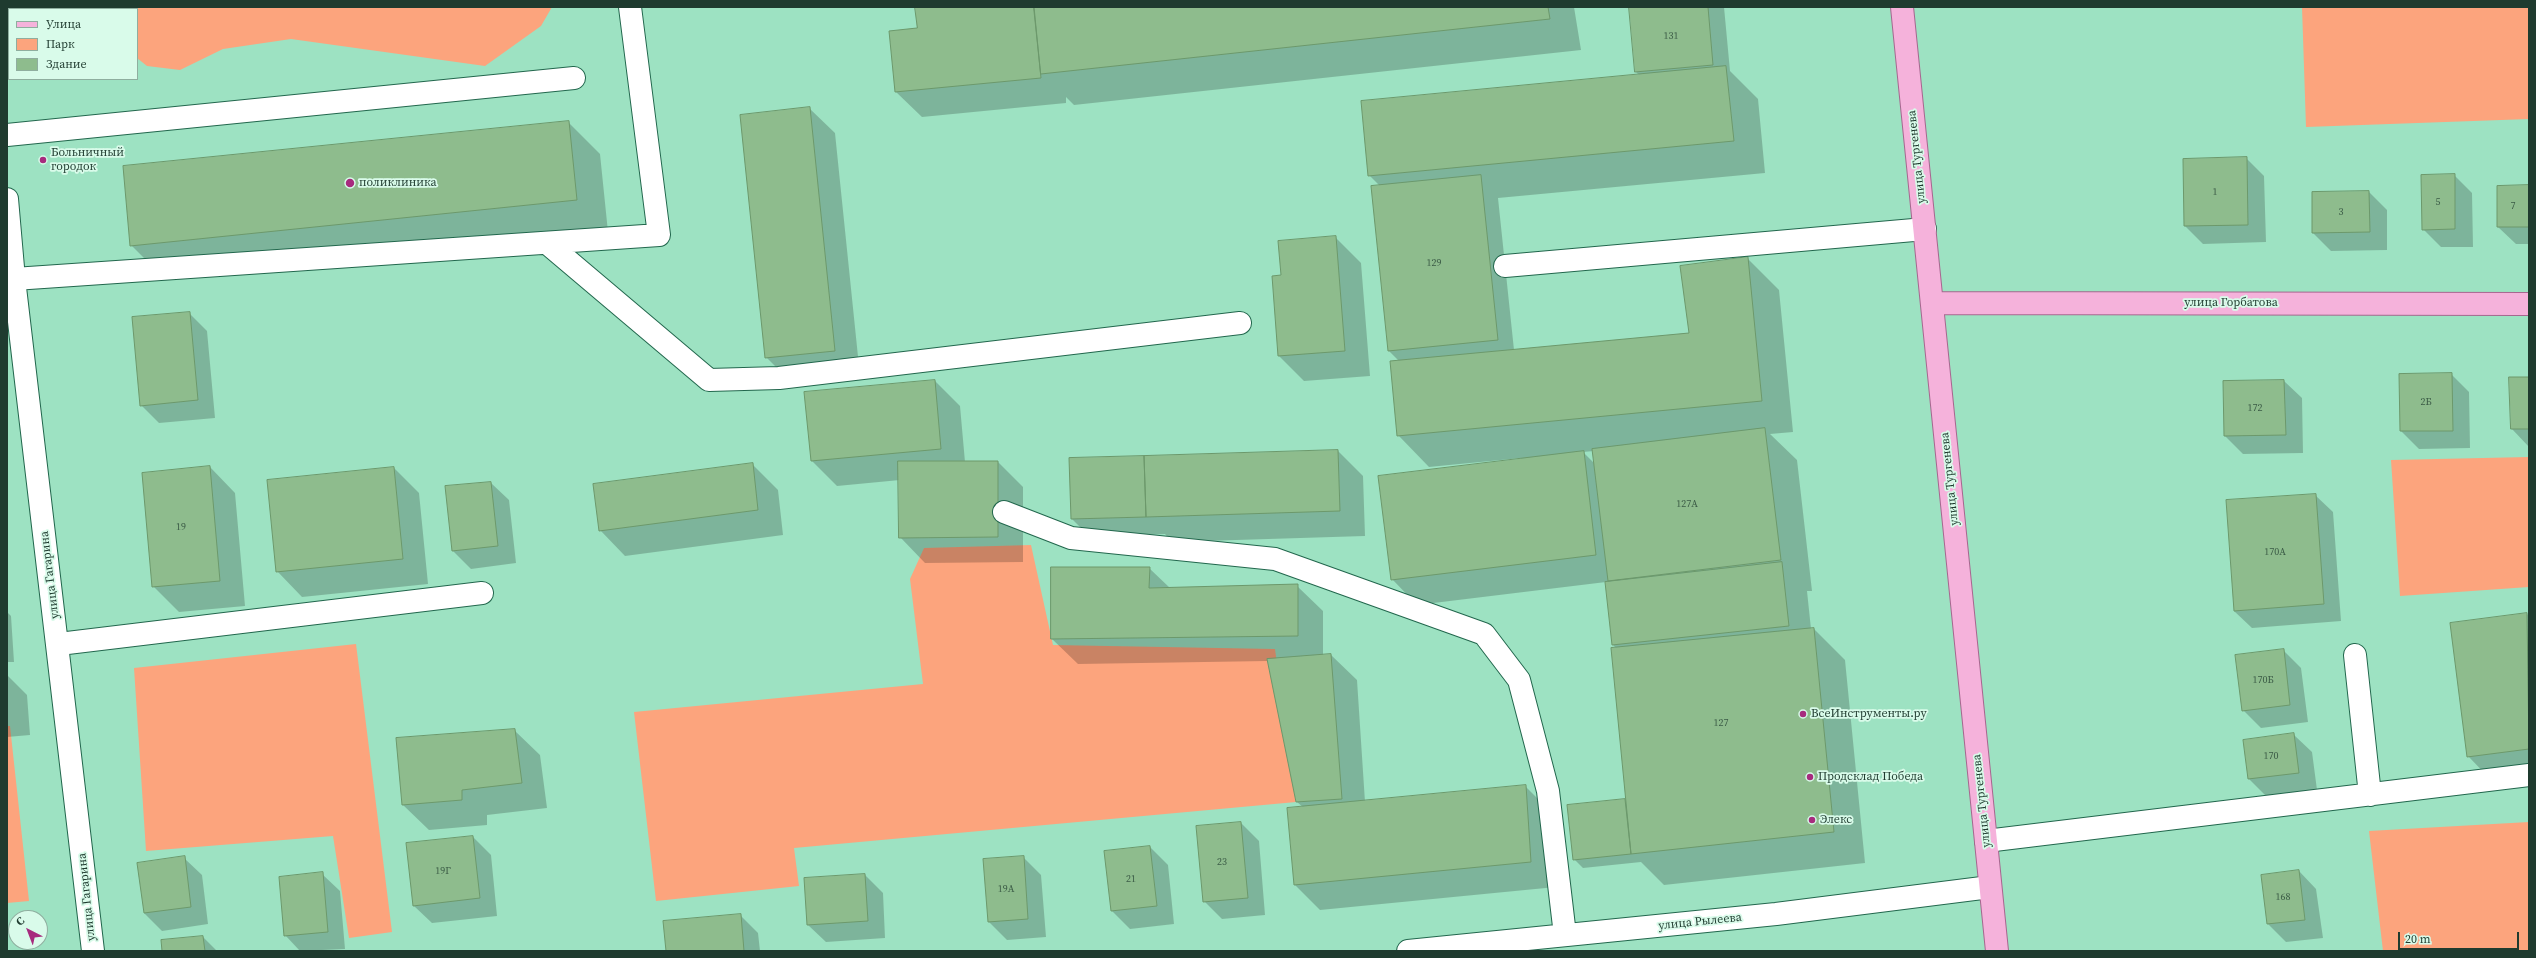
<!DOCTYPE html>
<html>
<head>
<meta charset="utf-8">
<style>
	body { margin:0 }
	#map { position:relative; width:2536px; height:958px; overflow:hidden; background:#9de2c2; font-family:"Source Serif 4",serif }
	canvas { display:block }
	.frame { position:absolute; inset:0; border:8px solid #1f3b2f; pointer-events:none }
	.legend { position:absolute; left:8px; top:8px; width:130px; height:72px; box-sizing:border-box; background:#d9fbea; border:1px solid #8fae9f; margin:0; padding:5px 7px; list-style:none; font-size:12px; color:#1f3b2f }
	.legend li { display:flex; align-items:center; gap:8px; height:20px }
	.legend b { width:20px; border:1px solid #8fae9f }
	.north { position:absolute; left:8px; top:910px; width:40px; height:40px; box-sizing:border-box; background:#d9fbea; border:1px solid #8fae9f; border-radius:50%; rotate:318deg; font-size:11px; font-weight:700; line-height:16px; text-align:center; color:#1f3b2f }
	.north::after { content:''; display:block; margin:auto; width:14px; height:18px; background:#a72b7e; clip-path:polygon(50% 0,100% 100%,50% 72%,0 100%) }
	.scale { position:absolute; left:2398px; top:932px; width:121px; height:18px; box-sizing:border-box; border:2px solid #1f3b2f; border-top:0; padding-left:5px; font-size:12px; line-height:14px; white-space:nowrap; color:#1f3b2f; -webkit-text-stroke:3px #d9fbea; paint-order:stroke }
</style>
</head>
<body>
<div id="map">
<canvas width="2536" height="958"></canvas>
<div class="frame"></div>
<ul class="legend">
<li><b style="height:5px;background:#f5b2db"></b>Улица</li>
<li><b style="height:11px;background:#fca47d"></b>Парк</li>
<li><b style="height:11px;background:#8ebc8d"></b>Здание</li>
</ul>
<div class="north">С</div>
<div class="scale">20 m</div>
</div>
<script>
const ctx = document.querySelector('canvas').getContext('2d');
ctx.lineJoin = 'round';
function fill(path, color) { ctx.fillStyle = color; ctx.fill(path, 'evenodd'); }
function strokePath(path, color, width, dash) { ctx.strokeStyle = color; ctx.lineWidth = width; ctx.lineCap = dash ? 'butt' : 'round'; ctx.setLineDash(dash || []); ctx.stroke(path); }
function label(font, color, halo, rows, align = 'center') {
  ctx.font = font + ' "Source Serif 4",serif'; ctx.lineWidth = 3.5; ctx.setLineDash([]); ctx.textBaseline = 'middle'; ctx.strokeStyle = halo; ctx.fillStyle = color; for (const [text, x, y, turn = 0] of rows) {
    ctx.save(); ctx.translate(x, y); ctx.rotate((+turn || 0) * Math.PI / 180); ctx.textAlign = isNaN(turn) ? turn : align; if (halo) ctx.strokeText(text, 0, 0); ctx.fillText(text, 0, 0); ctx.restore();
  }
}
fill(new Path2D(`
	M 117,7 L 552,7 L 541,26 L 485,66 L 291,39 L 223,49 L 180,70 L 147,66 L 137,58 L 137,9 L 116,9 Z
	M 2302,7 L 2529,7 L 2529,119 L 2306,127 Z
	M 2529,457 L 2529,587 L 2400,596 L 2391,460 Z
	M 1031,545 L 1053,645 L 1275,649 L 1296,802 L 794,848 L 799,886 L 656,901 L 634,712 L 923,684 L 910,579 L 924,548 Z
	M 356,644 L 392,932 L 349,938 L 333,836 L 146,851 L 134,668 Z
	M 7,726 L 10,726 L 29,901 L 7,903 Z
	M 2529,822 L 2529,951 L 2383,951 L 2369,831 Z`), '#fca47d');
fill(new Path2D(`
	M 926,7 L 1574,7 L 1581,50 L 1074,105 L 1066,97 L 1066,103 L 922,117 L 896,92 L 890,32 L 918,29 Z
	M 1630,7 L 1724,7 L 1730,71 L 1758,99 L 1765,173 L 1498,198 L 1514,350 L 1690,334 L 1747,258 L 1779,290 L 1793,432 L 1770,434 L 1797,460 L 1812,591 L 1807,591 L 1811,629 L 1814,629 L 1845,660 L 1865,863 L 1664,885 L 1641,862 L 1583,868 L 1574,859 L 1625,800 L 1627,803 L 1616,648 L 1613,645 L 1606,582 L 1417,605 L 1392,579 L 1521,460 L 1521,458 L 1429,467 L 1398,435 L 1399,361 L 1389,351 L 1380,186 L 1369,175 L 1640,76 L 1636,72 ZM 1594,451 L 1595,464 L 1583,452 Z
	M 809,108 L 835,133 L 860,376 L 791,382 L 766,357 Z
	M 568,122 L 600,154 L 608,232 L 163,277 L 131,245 Z
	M 2246,158 L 2264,176 L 2266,242 L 2203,244 L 2185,226 Z
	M 2454,175 L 2472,193 L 2473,247 L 2441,247 L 2423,229 Z
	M 2529,186 L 2529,244 L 2516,244 L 2498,227 Z
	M 2369,192 L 2387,210 L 2387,250 L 2331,251 L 2313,233 Z
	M 1335,237 L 1361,263 L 1370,376 L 1304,381 L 1279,356 L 1282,276 Z
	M 189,313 L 207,331 L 215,418 L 159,423 L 141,405 Z
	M 2452,375 L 2469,392 L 2470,448 L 2419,449 L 2401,431 Z
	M 2510,378 L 2529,378 L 2529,447 L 2512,429 Z
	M 935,381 L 960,406 L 965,462 L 998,462 L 1023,487 L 1023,562 L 925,563 L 900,537 L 900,480 L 837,486 L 812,461 Z
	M 2284,381 L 2302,398 L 2303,453 L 2243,454 L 2225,436 L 2224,382 Z
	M 1338,451 L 1363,476 L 1365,536 L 1172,542 L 1165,534 L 1090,537 L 1072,519 Z
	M 752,464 L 778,490 L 783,535 L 625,556 L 600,530 Z
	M 210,467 L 235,493 L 245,606 L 179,612 L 153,586 Z
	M 394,468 L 419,493 L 428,584 L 302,597 L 277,571 Z
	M 491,483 L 509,500 L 516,563 L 471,569 L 453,551 Z
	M 2315,495 L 2333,512 L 2341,621 L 2252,628 L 2234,611 Z
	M 1149,568 L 1170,588 L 1297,586 L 1323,611 L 1323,655 L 1331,655 L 1357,680 L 1365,802 L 1526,787 L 1551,812 L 1556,887 L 1320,910 L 1295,885 L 1304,808 L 1297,802 L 1268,661 L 1078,664 L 1052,639 Z
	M 7,612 L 11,616 L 14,662 L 7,662 Z
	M 2527,614 L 2529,616 L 2529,777 L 2493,782 L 2468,756 L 2451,624 Z
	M 2283,650 L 2301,668 L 2308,722 L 2261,728 L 2243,710 Z
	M 7,675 L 27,695 L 30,735 L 7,737 Z
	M 514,730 L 540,755 L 547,808 L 487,815 L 487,825 L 429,830 L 403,805 L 397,739 Z
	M 2294,735 L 2312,752 L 2317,790 L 2267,797 L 2249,779 Z
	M 1241,823 L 1259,841 L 1265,915 L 1222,919 L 1204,901 Z
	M 473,837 L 491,855 L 497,916 L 432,923 L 414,906 Z
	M 1150,847 L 1168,865 L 1174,924 L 1130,929 L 1112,911 Z
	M 1023,857 L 1041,875 L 1046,937 L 1007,940 L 989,922 Z
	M 184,858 L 202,875 L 208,924 L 162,931 L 144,913 Z
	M 2299,871 L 2316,889 L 2323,938 L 2286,942 L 2268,924 L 2263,875 Z
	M 322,874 L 340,891 L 345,949 L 300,951 L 285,935 Z
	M 865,875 L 883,893 L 885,938 L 826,942 L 808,925 Z
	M 740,915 L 758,933 L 760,951 L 667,951 Z
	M 203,937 L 217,951 L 163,951 Z`), '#0003');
const building = new Path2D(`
	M 915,7 L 1034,7 L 1041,78 L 895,92 L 889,31 L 917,28 Z
	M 1034,7 L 1548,7 L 1550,19 L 1041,74 Z
	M 1629,7 L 1708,7 L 1713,65 L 1635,72 Z
	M 1726,66 L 1734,141 L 1368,176 L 1361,101 Z
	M 810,107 L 835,351 L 765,358 L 740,115 Z
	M 569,121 L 577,200 L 130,246 L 123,166 Z
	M 2247,157 L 2248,225 L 2184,226 L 2183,159 Z
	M 2455,174 L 2455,229 L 2422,230 L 2421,175 Z
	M 1481,175 L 1498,340 L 1388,351 L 1371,186 Z
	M 2529,185 L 2529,227 L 2497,227 L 2497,186 Z
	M 2369,191 L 2370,232 L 2312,233 L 2312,192 Z
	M 1336,236 L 1345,351 L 1278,356 L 1272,276 L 1281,275 L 1278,241 Z
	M 1748,257 L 1762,401 L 1397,436 L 1390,361 L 1689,333 L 1680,266 Z
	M 190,312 L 198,400 L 140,406 L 132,317 Z
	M 2452,373 L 2453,431 L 2400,431 L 2399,374 Z
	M 2509,377 L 2529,377 L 2529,429 L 2511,429 Z
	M 935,380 L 941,449 L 811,461 L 804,392 Z
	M 2284,380 L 2286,435 L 2224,436 L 2223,381 Z
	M 1765,428 L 1781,560 L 1608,581 L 1592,449 Z
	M 1338,450 L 1340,511 L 1146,517 L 1144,456 Z
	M 1584,451 L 1596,555 L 1391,580 L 1378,476 Z
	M 1144,456 L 1146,517 L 1071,519 L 1069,458 Z
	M 898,461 L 998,461 L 998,537 L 899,538 Z
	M 753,463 L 758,510 L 599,531 L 593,484 Z
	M 210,466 L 220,581 L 152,587 L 142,473 Z
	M 394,467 L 403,559 L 276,572 L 267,480 Z
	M 491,482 L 498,546 L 452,551 L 445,486 Z
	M 2316,494 L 2324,604 L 2234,611 L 2226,500 Z
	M 1782,562 L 1789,626 L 1612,645 L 1605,582 Z
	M 1051,567 L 1150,567 L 1149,588 L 1298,584 L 1298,636 L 1051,639 Z
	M 2527,613 L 2529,749 L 2467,757 L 2450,623 Z
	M 1814,628 L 1834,832 L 1631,854 L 1611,648 Z
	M 2284,649 L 2290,705 L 2242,711 L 2235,655 Z
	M 1331,654 L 1342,799 L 1296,802 L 1267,659 Z
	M 515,729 L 522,783 L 462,790 L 462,800 L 402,805 L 396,738 Z
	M 2294,733 L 2299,773 L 2248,779 L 2243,740 Z
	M 1526,785 L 1531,862 L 1294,885 L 1287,808 Z
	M 1625,799 L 1631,854 L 1573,860 L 1567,805 Z
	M 1241,822 L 1248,898 L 1203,902 L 1196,826 Z
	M 473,836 L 480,898 L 413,906 L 406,843 Z
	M 1150,846 L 1157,906 L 1111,911 L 1104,851 Z
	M 185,856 L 191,907 L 144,913 L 137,863 Z
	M 1024,856 L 1028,919 L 988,922 L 983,859 Z
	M 2299,870 L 2305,920 L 2267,924 L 2261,875 Z
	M 323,872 L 328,932 L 284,936 L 279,877 Z
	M 865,874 L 868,921 L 807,925 L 804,878 Z
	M 741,914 L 744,951 L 666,951 L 663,921 Z
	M 203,936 L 205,951 L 162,951 L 161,940 Z`);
fill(building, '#8ebc8d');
strokePath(building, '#6c986b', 1);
const minor = new Path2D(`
	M 7,135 L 574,78
	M 7,199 L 14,279 L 93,951
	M 547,243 L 709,380 L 779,378 L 1240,323
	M 1505,266 L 1925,229
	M 14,279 L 659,235 L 630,7
	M 1004,512 L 1071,538 L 1275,559 L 1484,634 L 1519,680 L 1548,791 L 1565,935
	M 59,644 L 482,593
	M 2355,655 L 2370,795
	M 1986,841 L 2529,775
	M 1408,951 L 1776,914 L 1990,887`);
const major = new Path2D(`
	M 1902,7 L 1997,951
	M 1933,303 L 2529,304`);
strokePath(minor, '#22674d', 24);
strokePath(major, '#a6678f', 24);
strokePath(minor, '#fff', 22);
strokePath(major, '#f5b2db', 22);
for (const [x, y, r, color] of [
	[43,160,4,"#a72b7e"],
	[350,183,5,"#a72b7e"],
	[1803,714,4,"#a72b7e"],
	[1810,777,4,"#a72b7e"],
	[1812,820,4,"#a72b7e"]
]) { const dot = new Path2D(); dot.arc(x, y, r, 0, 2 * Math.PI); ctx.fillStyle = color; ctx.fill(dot); strokePath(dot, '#d9fbea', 1.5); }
label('10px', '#3b5b46', null, [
	["131",1671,36],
	["1",2215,192],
	["5",2438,202],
	["7",2513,206],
	["3",2341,212],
	["129",1434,263],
	["2Б",2426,402],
	["172",2255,408],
	["127А",1687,504],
	["19",181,527],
	["170А",2275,552],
	["170Б",2263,680],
	["127",1721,723],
	["170",2271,756],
	["23",1222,862],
	["19Г",443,871],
	["21",1131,879],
	["19А",1006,889],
	["168",2283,897]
]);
label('12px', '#1f3b2f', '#d9fbea', [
	["Больничный",51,153],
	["городок",51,167],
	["поликлиника",359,183],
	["ВсеИнструменты.ру",1811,714],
	["Продсклад Победа",1818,777],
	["Элекс",1820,820]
], 'left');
label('12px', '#1f3b2f', '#d9fbea', [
	["улица Тургенева",1917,157,-96],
	["улица Горбатова",2231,303],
	["улица Тургенева",1950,479,-96],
	["улица Гагарина",50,575,-97],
	["улица Тургенева",1982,801,-96],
	["улица Гагарина",87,897,-96],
	["улица Рылеева",1700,922,-6]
]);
</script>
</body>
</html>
